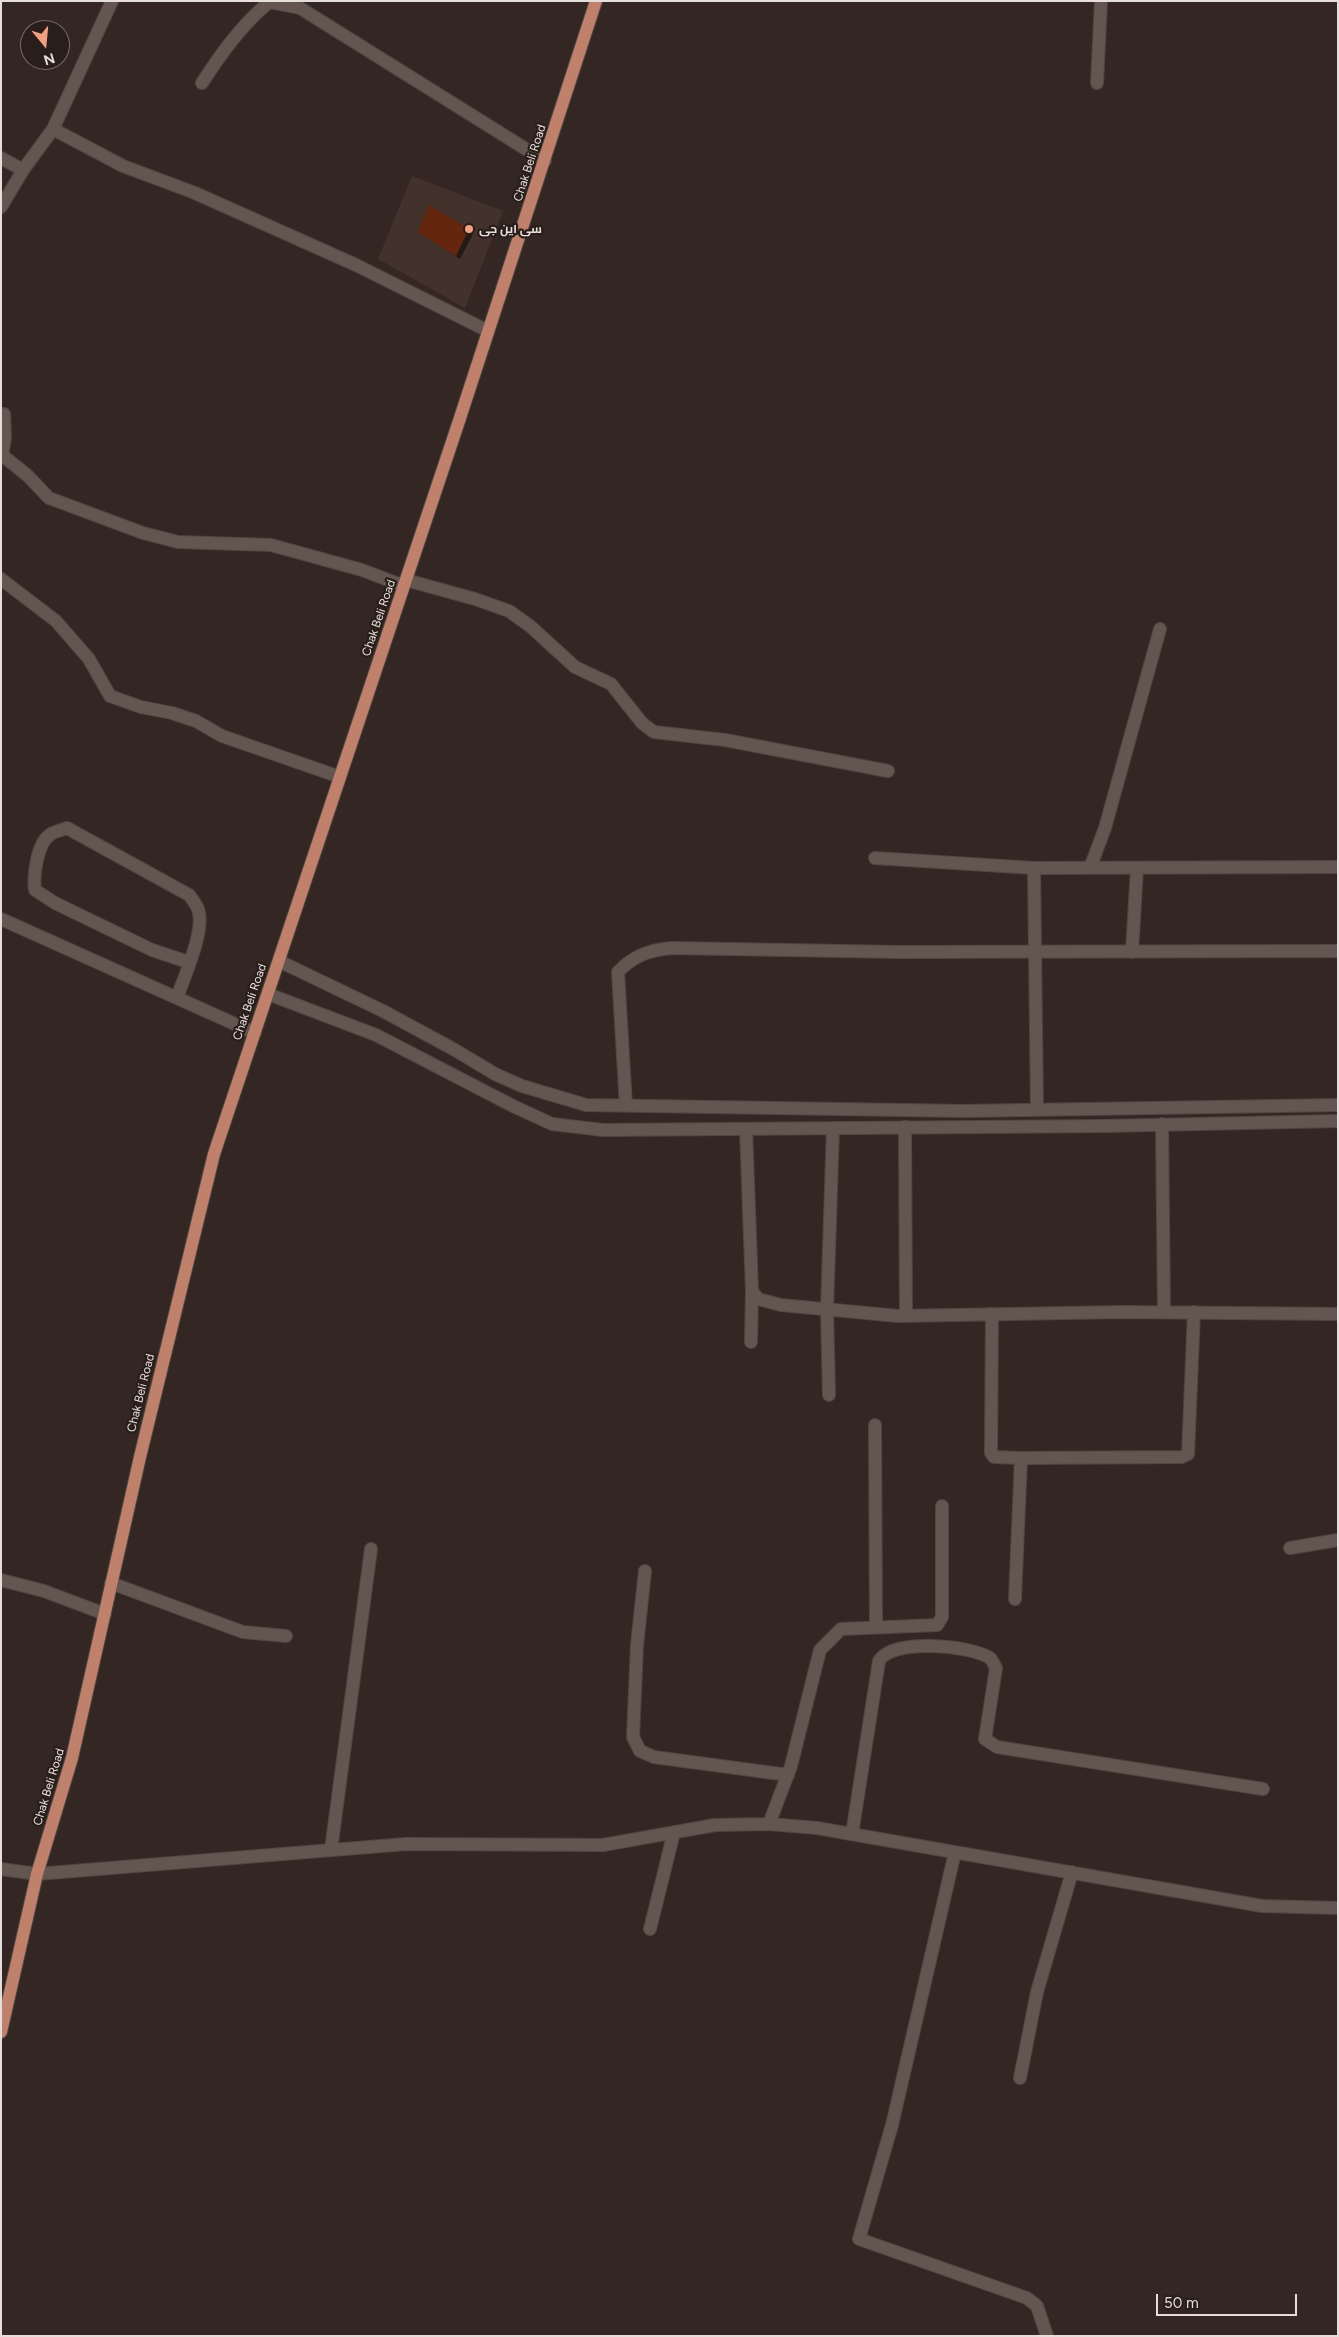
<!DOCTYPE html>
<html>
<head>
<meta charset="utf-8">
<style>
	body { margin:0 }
	#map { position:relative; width:1339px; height:2337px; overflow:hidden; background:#342723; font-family:Figtree,sans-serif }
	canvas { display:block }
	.frame { position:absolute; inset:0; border:2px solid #e6dedb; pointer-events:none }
	.north { position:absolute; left:20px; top:20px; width:50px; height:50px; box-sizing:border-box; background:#2a1e1a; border:1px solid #756b67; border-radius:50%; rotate:163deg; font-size:14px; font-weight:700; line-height:20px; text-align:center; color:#e6dedb }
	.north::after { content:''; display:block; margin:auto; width:18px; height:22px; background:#f39f83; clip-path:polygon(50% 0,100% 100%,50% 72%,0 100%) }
	.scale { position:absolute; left:1156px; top:2294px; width:141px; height:22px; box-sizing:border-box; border:2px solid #e6dedb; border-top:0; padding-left:6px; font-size:15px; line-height:18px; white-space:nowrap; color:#e6dedb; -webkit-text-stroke:4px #2a1e1a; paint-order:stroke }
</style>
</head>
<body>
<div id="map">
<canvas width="1339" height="2337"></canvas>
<div class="frame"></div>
<div class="north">N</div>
<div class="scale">50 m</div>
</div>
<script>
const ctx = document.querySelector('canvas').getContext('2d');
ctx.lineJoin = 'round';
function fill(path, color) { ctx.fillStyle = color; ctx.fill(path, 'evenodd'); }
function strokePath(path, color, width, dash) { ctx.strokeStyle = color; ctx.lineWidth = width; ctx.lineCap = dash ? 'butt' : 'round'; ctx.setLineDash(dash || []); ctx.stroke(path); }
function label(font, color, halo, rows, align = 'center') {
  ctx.font = font + ' Figtree,Cairo,sans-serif'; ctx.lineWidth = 4.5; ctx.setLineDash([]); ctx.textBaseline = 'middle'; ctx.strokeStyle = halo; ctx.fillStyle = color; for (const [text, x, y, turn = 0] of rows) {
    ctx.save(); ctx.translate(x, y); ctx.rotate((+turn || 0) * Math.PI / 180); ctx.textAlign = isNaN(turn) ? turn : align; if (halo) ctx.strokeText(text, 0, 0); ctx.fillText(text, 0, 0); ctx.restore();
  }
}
fill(new Path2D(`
	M 412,176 L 503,211 L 465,308 L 378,259 Z`), '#43312b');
fill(new Path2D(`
	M 468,230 L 473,234 L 460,259 L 419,231 Z`), '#0007');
fill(new Path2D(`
	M 429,205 L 469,229 L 456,256 L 418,232 Z`), '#65260f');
const minor = new Path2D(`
	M 202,83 C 222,52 241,26 269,2 L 300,8 L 545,161
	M 1097,83 L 1101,1
	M 53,129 L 123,166 L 195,193 L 356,265 L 488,331
	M 1,158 L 23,170
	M 1,207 L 23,170 L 53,129 L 112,1
	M 1,414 L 4,414 L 5,438 L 2,455 L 28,476 L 49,498 L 143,533 L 178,542 L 271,545 L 362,570 L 404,586
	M 1,579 L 56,621 L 89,659 L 110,696 L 141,707 L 172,713 L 196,721 L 222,736 L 340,777
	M 406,580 L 475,599 L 509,611 L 530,626 L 575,667 L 611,684 L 642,723 L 654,732 L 725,740 L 888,771
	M 875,858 L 1034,868 L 1338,867
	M 1034,868 L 1037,1110
	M 1090,868 L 1105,828 L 1160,629
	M 1,919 L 255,1033
	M 1132,952 L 1137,868
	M 279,961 L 383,1011 L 455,1050 L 495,1074 L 522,1086 L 586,1105 L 964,1111 L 1338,1105
	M 268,994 L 376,1035 L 513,1106 L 552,1124 L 603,1130 L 1105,1126 L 1338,1121
	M 177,998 C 184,977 206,929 198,909 C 196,904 192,899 189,895 L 67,828 C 62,830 56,831 51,834 C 37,842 33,876 35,890 L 55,903 L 152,950 L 188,962
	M 626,1106 L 618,972 C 634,955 650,950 672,948 L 899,952 L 1338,951
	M 1162,1124 L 1164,1312
	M 905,1127 L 906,1316
	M 746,1129 L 752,1291 L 758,1299 L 781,1305 L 898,1316 L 1122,1312 L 1338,1314
	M 992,1314 L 991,1453 L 994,1457 L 1021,1458 L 1182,1457 L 1188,1454 L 1194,1312
	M 751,1342 L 752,1291
	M 829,1395 L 827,1310 L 833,1128
	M 875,1425 L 876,1627
	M 1290,1548 L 1338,1540
	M 645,1571 L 637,1645 L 633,1737 L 640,1751 L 654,1757 L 788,1775
	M 1,1580 L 44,1591 L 105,1614
	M 111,1583 L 243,1632 L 286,1636
	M 1015,1599 L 1021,1458
	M 769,1824 L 791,1766 L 820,1650 L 841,1629 L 937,1625 L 942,1617 L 942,1506
	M 852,1834 L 879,1661 C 892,1638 970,1645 990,1658 C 992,1660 994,1664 996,1668 L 985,1739 L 997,1747 L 1263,1789
	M 331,1850 L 371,1549
	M 955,1852 L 892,2125 L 859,2239 L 1027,2298 L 1037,2306 L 1047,2336
	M 1,1869 L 37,1874 L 406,1844 L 603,1845 L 715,1825 L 769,1824 L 817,1828 L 1262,1906 L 1338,1908
	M 650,1929 L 674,1832
	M 1020,2078 L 1037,1992 L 1072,1872`);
const major = new Path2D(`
	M 1,2032 L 37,1874 L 72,1758 L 140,1457 L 214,1154 L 459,421 L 596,1`);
strokePath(minor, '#504642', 14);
strokePath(major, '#504642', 14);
strokePath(minor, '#635550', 12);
strokePath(major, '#bf816c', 12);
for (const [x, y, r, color] of [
	[469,229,5,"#f39f83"]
]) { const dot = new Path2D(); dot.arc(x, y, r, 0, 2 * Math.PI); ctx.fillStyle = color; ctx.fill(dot); strokePath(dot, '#2a1e1a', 2); }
label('12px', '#e6dedb', '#2a1e1a', [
	["Chak Beli Road",530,163,-72],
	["Chak Beli Road",379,618,-71],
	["Chak Beli Road",250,1002,-71],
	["Chak Beli Road",141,1393,-76],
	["Chak Beli Road",49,1787,-73]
]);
label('bold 12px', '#e6dedb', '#2a1e1a', [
	["سی این جی",479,229]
], 'left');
</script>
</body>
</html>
